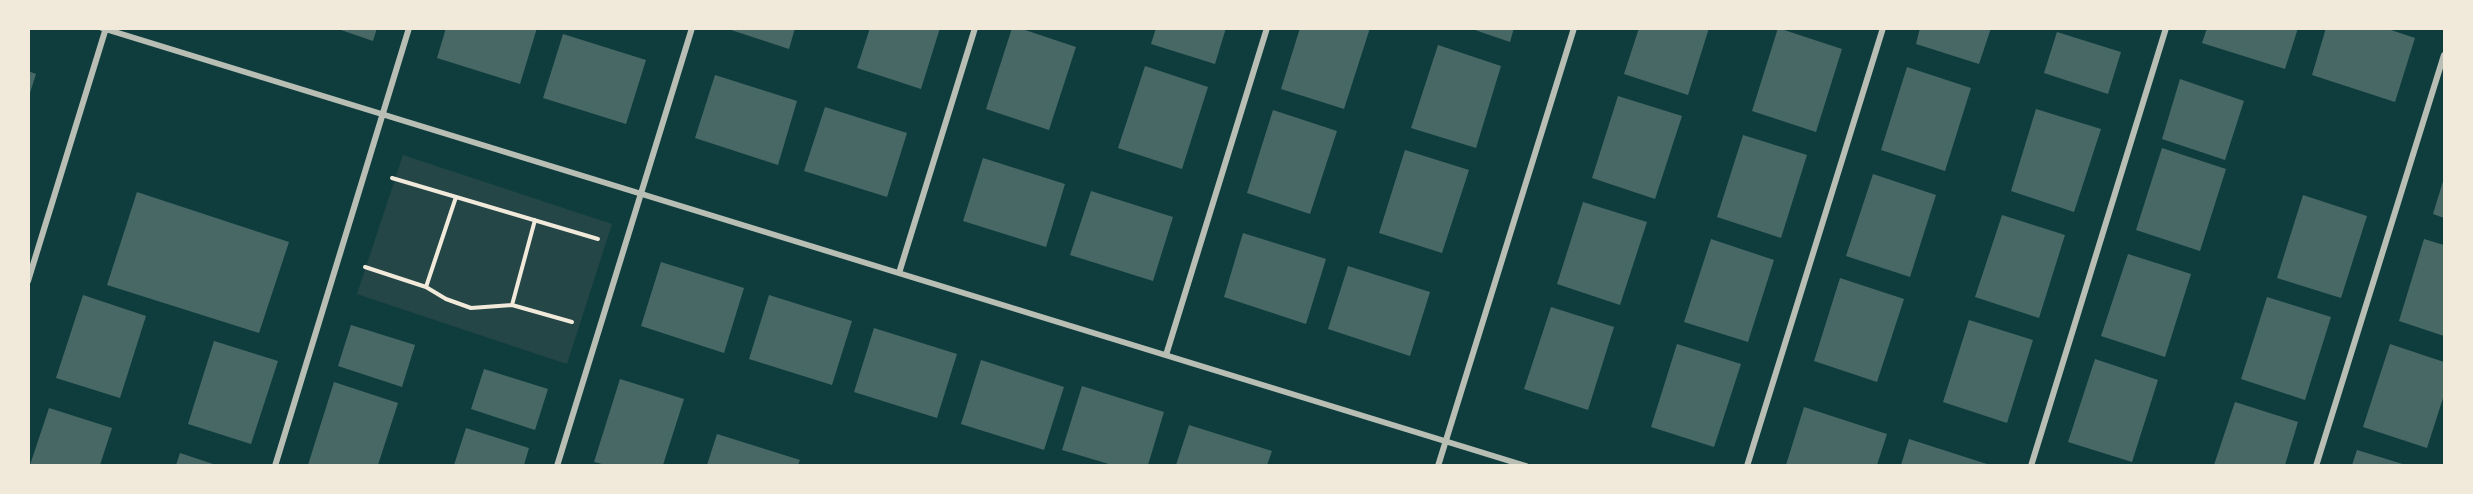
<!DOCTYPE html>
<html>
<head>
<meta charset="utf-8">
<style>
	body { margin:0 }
	#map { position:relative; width:2473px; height:494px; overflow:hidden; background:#0f3d3e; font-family:Rubik,sans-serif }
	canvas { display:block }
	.frame { position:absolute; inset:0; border:30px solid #f1e9da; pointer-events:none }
</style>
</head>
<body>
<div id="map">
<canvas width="2473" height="494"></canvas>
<div class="frame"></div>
</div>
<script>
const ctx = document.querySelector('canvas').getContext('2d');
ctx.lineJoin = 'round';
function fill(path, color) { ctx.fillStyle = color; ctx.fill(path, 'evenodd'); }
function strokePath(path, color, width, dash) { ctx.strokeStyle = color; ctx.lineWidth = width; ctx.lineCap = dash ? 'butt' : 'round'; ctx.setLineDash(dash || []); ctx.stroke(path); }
fill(new Path2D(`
	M 403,155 L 612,224 L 567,364 L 357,294 Z`), '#244646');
fill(new Path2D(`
	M 335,28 L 377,28 L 373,41 Z
	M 446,28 L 537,28 L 520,84 L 437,58 Z
	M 725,28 L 795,28 L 789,49 Z
	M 870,28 L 940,28 L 921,89 L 857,68 Z
	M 1012,28 L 1019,28 L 1076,47 L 1049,130 L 986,109 Z
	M 1156,28 L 1226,28 L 1215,64 L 1151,44 Z
	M 1300,28 L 1370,28 L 1344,109 L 1281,89 Z
	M 1469,28 L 1514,28 L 1510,42 Z
	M 1639,28 L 1709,28 L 1688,95 L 1624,74 Z
	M 1778,28 L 1842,49 L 1816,132 L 1752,111 Z
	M 1920,28 L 1991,28 L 1979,64 L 1916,44 Z
	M 2207,28 L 2298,28 L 2285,69 L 2202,43 Z
	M 2326,28 L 2385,28 L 2415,38 L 2395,102 L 2312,75 Z
	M 2057,32 L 2121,52 L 2108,94 L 2044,73 Z
	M 563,34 L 646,60 L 626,124 L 543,98 Z
	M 1438,45 L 1501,66 L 1476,148 L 1411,128 Z
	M 1145,66 L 1208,87 L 1182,169 L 1118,148 Z
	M 1907,67 L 1971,88 L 1945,171 L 1881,150 Z
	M 28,71 L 36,74 L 29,96 L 28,96 Z
	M 715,75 L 797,101 L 778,165 L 695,138 Z
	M 2180,79 L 2244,101 L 2225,160 L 2162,139 Z
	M 1618,96 L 1682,116 L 1655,199 L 1592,178 Z
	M 825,107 L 907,133 L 887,197 L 804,171 Z
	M 2036,109 L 2101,129 L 2074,212 L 2011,191 Z
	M 1273,110 L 1337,131 L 1310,214 L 1247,193 Z
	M 1743,135 L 1807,155 L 1781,238 L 1717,217 Z
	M 2162,148 L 2226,169 L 2200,251 L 2136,230 Z
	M 1405,150 L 1469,170 L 1442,253 L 1379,233 Z
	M 983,158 L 1065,184 L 1046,247 L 963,221 Z
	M 1873,174 L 1936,195 L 1910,277 L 1846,256 Z
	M 2444,178 L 2444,218 L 2433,214 Z
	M 1091,191 L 1173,217 L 1153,281 L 1070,255 Z
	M 137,192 L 289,242 L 259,333 L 107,285 Z
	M 2303,195 L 2367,216 L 2341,298 L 2277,278 Z
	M 1583,202 L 1647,222 L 1620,305 L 1557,284 Z
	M 2002,215 L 2065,235 L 2039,318 L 1975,297 Z
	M 1243,233 L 1326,259 L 1306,324 L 1224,297 Z
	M 1711,239 L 1774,260 L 1748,342 L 1684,322 Z
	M 2424,239 L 2444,245 L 2444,336 L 2399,321 Z
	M 2128,254 L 2191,274 L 2165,357 L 2101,336 Z
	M 661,262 L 744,288 L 724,353 L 641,326 Z
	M 1348,266 L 1430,292 L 1410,356 L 1328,329 Z
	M 1840,278 L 1904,299 L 1877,382 L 1814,361 Z
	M 83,295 L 146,316 L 120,398 L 56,378 Z
	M 769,295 L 852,321 L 832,385 L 749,359 Z
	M 2267,297 L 2331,317 L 2305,400 L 2241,379 Z
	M 1551,307 L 1614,327 L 1588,410 L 1524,389 Z
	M 1969,320 L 2033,340 L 2007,423 L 1943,402 Z
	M 351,325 L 415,345 L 402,387 L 338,366 Z
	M 874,328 L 957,354 L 937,418 L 854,392 Z
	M 214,341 L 278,361 L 251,444 L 188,424 Z
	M 1677,344 L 1741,364 L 1714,447 L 1651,427 Z
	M 2390,344 L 2444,362 L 2444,395 L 2427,448 L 2363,427 Z
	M 2095,359 L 2158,380 L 2132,462 L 2068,442 Z
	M 981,360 L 1064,387 L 1044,450 L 961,424 Z
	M 484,369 L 548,389 L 535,430 L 471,409 Z
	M 620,379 L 684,399 L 663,465 L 606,465 L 594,462 Z
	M 334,382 L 398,403 L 378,465 L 308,465 Z
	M 1082,386 L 1164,412 L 1148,465 L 1112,465 L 1062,450 Z
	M 2235,402 L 2298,422 L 2285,465 L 2214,465 Z
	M 1804,407 L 1887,434 L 1877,465 L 1786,465 Z
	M 49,408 L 112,428 L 100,465 L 30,465 Z
	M 1189,425 L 1272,451 L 1267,465 L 1176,465 Z
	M 466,428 L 529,448 L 524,465 L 454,465 Z
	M 717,434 L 800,460 L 798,465 L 707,465 Z
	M 1909,439 L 1990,465 L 1901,465 Z
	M 2357,450 L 2406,465 L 2352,465 Z
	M 180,453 L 216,465 L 176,465 Z`), '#486865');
strokePath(new Path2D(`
	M 392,178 L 598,239
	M 365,267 L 426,287 L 446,299 L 471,308 L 512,305 L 572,322
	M 426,287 L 456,197
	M 512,305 L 535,220`), '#f1e9da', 4);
strokePath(new Path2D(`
	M 102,28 L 1526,466
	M 899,273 L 975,28
	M 28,281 L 106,28
	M 1166,355 L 1267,28
	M 275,466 L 409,28
	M 557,466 L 692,28
	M 1438,466 L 1574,28
	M 1747,466 L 1883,28
	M 2031,466 L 2166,28
	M 2316,466 L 2444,55`), '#b8beb3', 6);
</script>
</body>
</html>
